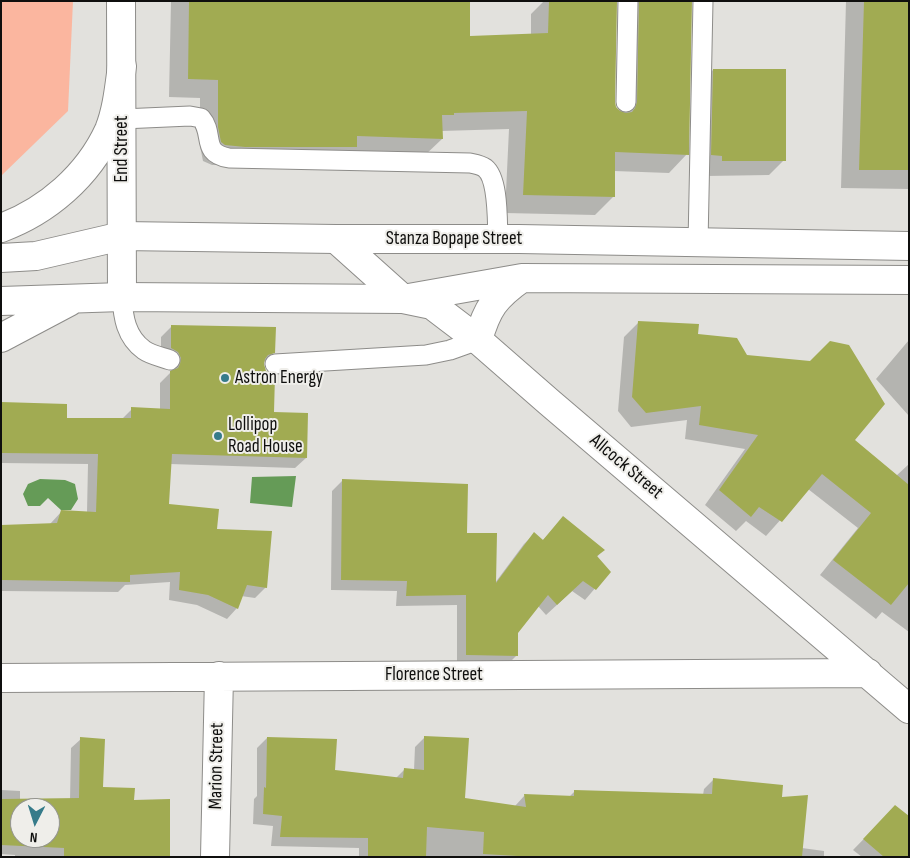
<!DOCTYPE html>
<html>
<head>
<meta charset="utf-8">
<style>
	body { margin:0 }
	#map { position:relative; width:910px; height:858px; overflow:hidden; background:#e2e1dd; font-family:"Sofia Sans Condensed",sans-serif }
	canvas { display:block }
	.frame { position:absolute; inset:0; border:2px solid #0f0f0e; pointer-events:none }
	.north { position:absolute; left:10px; top:798px; width:50px; height:50px; box-sizing:border-box; background:#efeeea; border:1px solid #959592; border-radius:50%; rotate:185deg; font-size:14px; font-weight:700; line-height:20px; text-align:center; color:#0f0f0e }
	.north::after { content:''; display:block; margin:auto; width:18px; height:22px; background:#367b8a; clip-path:polygon(50% 0,100% 100%,50% 72%,0 100%) }
</style>
</head>
<body>
<div id="map">
<canvas width="910" height="858"></canvas>
<div class="frame"></div>
<div class="north">N</div>
</div>
<script>
const ctx = document.querySelector('canvas').getContext('2d');
ctx.lineJoin = 'round';
function fill(path, color) { ctx.fillStyle = color; ctx.fill(path, 'evenodd'); }
function strokePath(path, color, width, dash) { ctx.strokeStyle = color; ctx.lineWidth = width; ctx.lineCap = dash ? 'butt' : 'round'; ctx.setLineDash(dash || []); ctx.stroke(path); }
function label(font, color, halo, rows, align = 'center') {
  ctx.font = font + ' "Sofia Sans Condensed",sans-serif'; ctx.lineWidth = 4; ctx.setLineDash([]); ctx.textBaseline = 'middle'; ctx.strokeStyle = halo; ctx.fillStyle = color; for (const [text, x, y, turn = 0] of rows) {
    ctx.save(); ctx.translate(x, y); ctx.rotate((+turn || 0) * Math.PI / 180); ctx.textAlign = isNaN(turn) ? turn : align; if (halo) ctx.strokeText(text, 0, 0); ctx.fillText(text, 0, 0); ctx.restore();
  }
}
fill(new Path2D(`
	M 1,1 L 73,1 L 68,111 L 1,176 Z`), '#fbb69f');
fill(new Path2D(`
	M 296,476 L 292,507 L 250,503 L 252,477 Z
	M 40,479 L 65,480 L 75,484 L 78,499 L 71,510 L 61,510 L 48,498 L 40,506 L 28,506 L 23,494 L 28,484 Z`), '#659b57');
fill(new Path2D(`
	M 171,1 L 469,1 L 469,37 L 531,35 L 531,14 L 544,1 L 615,1 L 614,102 L 615,108 L 619,113 L 621,20 L 618,14 L 620,12 L 620,1 L 689,1 L 687,154 L 669,173 L 614,171 L 613,197 L 595,215 L 505,213 L 509,129 L 441,131 L 442,139 L 423,157 L 337,166 L 212,165 L 203,161 L 200,146 L 200,98 L 169,97 Z
	M 846,1 L 909,1 L 909,189 L 841,188 Z
	M 713,70 L 784,160 L 769,175 L 707,176 L 698,85 Z
	M 639,322 L 696,336 L 747,356 L 853,440 L 896,476 L 909,464 L 909,632 L 882,612 L 876,619 L 820,575 L 858,528 L 808,489 L 766,536 L 746,521 L 736,531 L 705,505 L 745,449 L 685,439 L 687,420 L 631,427 L 618,411 L 624,337 Z
	M 172,326 L 274,352 L 263,363 L 273,413 L 306,458 L 295,468 L 170,464 L 167,505 L 216,530 L 266,587 L 255,598 L 241,596 L 237,608 L 227,619 L 197,605 L 169,600 L 170,582 L 125,585 L 118,592 L 1,591 L 1,526 L 50,524 L 62,511 L 87,512 L 88,464 L 1,463 L 1,403 L 66,420 L 122,419 L 132,409 L 160,410 L 160,383 L 171,372 L 171,369 L 168,363 L 161,359 L 161,337 Z
	M 909,340 L 909,416 L 876,379 Z
	M 342,481 L 466,535 L 495,583 L 524,544 L 534,534 L 542,541 L 563,518 L 603,550 L 596,558 L 609,572 L 585,600 L 572,591 L 546,615 L 538,606 L 516,632 L 517,655 L 506,666 L 457,665 L 457,605 L 396,606 L 397,591 L 331,590 L 332,491 Z
	M 425,737 L 464,799 L 515,806 L 525,795 L 569,797 L 575,791 L 703,795 L 704,789 L 714,779 L 781,798 L 802,848 L 824,851 L 824,857 L 359,857 L 359,848 L 271,846 L 273,826 L 253,824 L 254,799 L 257,796 L 257,748 L 267,738 L 334,771 L 395,779 L 404,770 L 414,770 L 415,747 Z
	M 81,739 L 101,788 L 133,801 L 169,857 L 15,857 L 15,855 L 1,854 L 1,790 L 20,791 L 20,800 L 70,800 L 71,748 ZM 20,808 L 50,808 L 50,838 L 20,838 Z
	M 895,807 L 909,857 L 862,857 L 853,850 Z`), '#0003');
fill(new Path2D(`
	M 189,1 L 470,1 L 470,36 L 548,33 L 549,1 L 617,1 L 615,102 L 616,107 L 620,111 L 626,113 L 632,112 L 635,108 L 637,102 L 639,1 L 692,1 L 689,155 L 615,152 L 615,197 L 523,195 L 527,111 L 454,113 L 454,115 L 442,115 L 443,139 L 357,136 L 357,147 L 245,147 L 225,145 L 221,142 L 218,127 L 218,80 L 188,79 Z
	M 864,1 L 909,1 L 909,170 L 859,170 Z
	M 713,69 L 786,69 L 786,161 L 722,161 L 722,156 L 711,155 Z
	M 638,321 L 699,324 L 698,334 L 737,338 L 747,355 L 810,361 L 830,341 L 849,345 L 885,404 L 855,440 L 909,485 L 909,583 L 891,605 L 833,560 L 871,513 L 822,474 L 782,522 L 759,507 L 751,517 L 719,490 L 758,435 L 699,425 L 701,406 L 646,413 L 632,397 Z
	M 171,325 L 276,327 L 275,353 L 268,355 L 265,359 L 264,364 L 266,371 L 275,375 L 274,412 L 308,413 L 307,458 L 172,454 L 169,504 L 219,509 L 217,529 L 272,531 L 267,588 L 247,585 L 238,609 L 208,595 L 179,590 L 180,572 L 130,575 L 130,582 L 1,580 L 1,525 L 57,523 L 61,510 L 96,512 L 98,454 L 1,453 L 1,402 L 67,404 L 67,418 L 131,418 L 131,407 L 170,409 L 170,371 L 178,368 L 180,364 L 181,358 L 178,352 L 171,348 Z
	M 342,479 L 468,484 L 467,533 L 497,533 L 496,583 L 534,532 L 543,540 L 563,516 L 605,550 L 597,556 L 611,572 L 596,590 L 583,581 L 557,605 L 548,595 L 518,633 L 518,656 L 466,655 L 466,595 L 406,596 L 407,581 L 341,580 Z
	M 424,736 L 469,738 L 465,798 L 526,807 L 524,794 L 574,796 L 574,790 L 712,794 L 713,778 L 783,785 L 782,797 L 808,795 L 802,857 L 535,857 L 483,854 L 484,832 L 427,827 L 426,857 L 368,857 L 368,838 L 280,837 L 282,816 L 263,814 L 264,787 L 266,788 L 267,737 L 337,739 L 335,770 L 403,778 L 404,768 L 424,770 Z
	M 80,737 L 105,739 L 103,787 L 135,788 L 134,800 L 170,799 L 170,857 L 64,857 L 64,848 L 1,845 L 1,799 L 79,798 ZM 20,808 L 50,808 L 50,838 L 20,838 Z
	M 895,805 L 909,816 L 909,857 L 884,857 L 863,839 Z`), '#a1ab52');
const service = new Path2D(`
	M 626,102 L 628,1
	M 122,119 L 190,116 L 201,118 C 215,134 200,153 229,158 L 470,163 C 475,164 481,165 485,168 C 499,179 497,222 498,239
	M 698,243 L 703,1
	M 122,297 C 123,317 126,337 144,350 C 151,355 162,357 170,360
	M 275,364 L 426,355 L 450,350 L 478,340`);
const minor = new Path2D(`
	M 121,1 L 122,297
	M 336,239 L 403,299 L 432,305 L 478,340 L 549,402 L 909,709
	M 1,678 L 868,673
	M 215,857 L 219,676`);
const secondary = new Path2D(`
	M 1,228 C 47,211 88,176 109,130 C 117,110 119,88 122,66
	M 1,258 L 36,256 L 122,236 L 336,239 L 519,239 L 909,246
	M 1,301 L 122,297 L 403,299 L 522,278 L 909,280
	M 1,338 L 69,302
	M 478,340 C 487,308 495,297 522,278`);
strokePath(service, '#8d8c89', 21);
strokePath(minor, '#8d8c89', 30);
strokePath(secondary, '#8d8c89', 30);
strokePath(service, '#fff', 19);
strokePath(minor, '#fff', 28);
strokePath(secondary, '#fff', 28);
for (const [x, y, r, color] of [
	[225,378,5,"#367b8a"],
	[218,436,5,"#367b8a"]
]) { const dot = new Path2D(); dot.arc(x, y, r, 0, 2 * Math.PI); ctx.fillStyle = color; ctx.fill(dot); strokePath(dot, '#efeeea', 2); }
label('19px', '#0f0f0e', '#efeeea', [
	["End Street",122,149,-90],
	["Stanza Bopape Street",454,239],
	["Allcock Street",626,467,40],
	["Florence Street",434,675],
	["Marion Street",217,766,-89]
]);
label('19px', '#0f0f0e', '#efeeea', [
	["Astron Energy",235,378],
	["Lollipop",228,425],
	["Road House",228,447]
], 'left');
</script>
</body>
</html>
